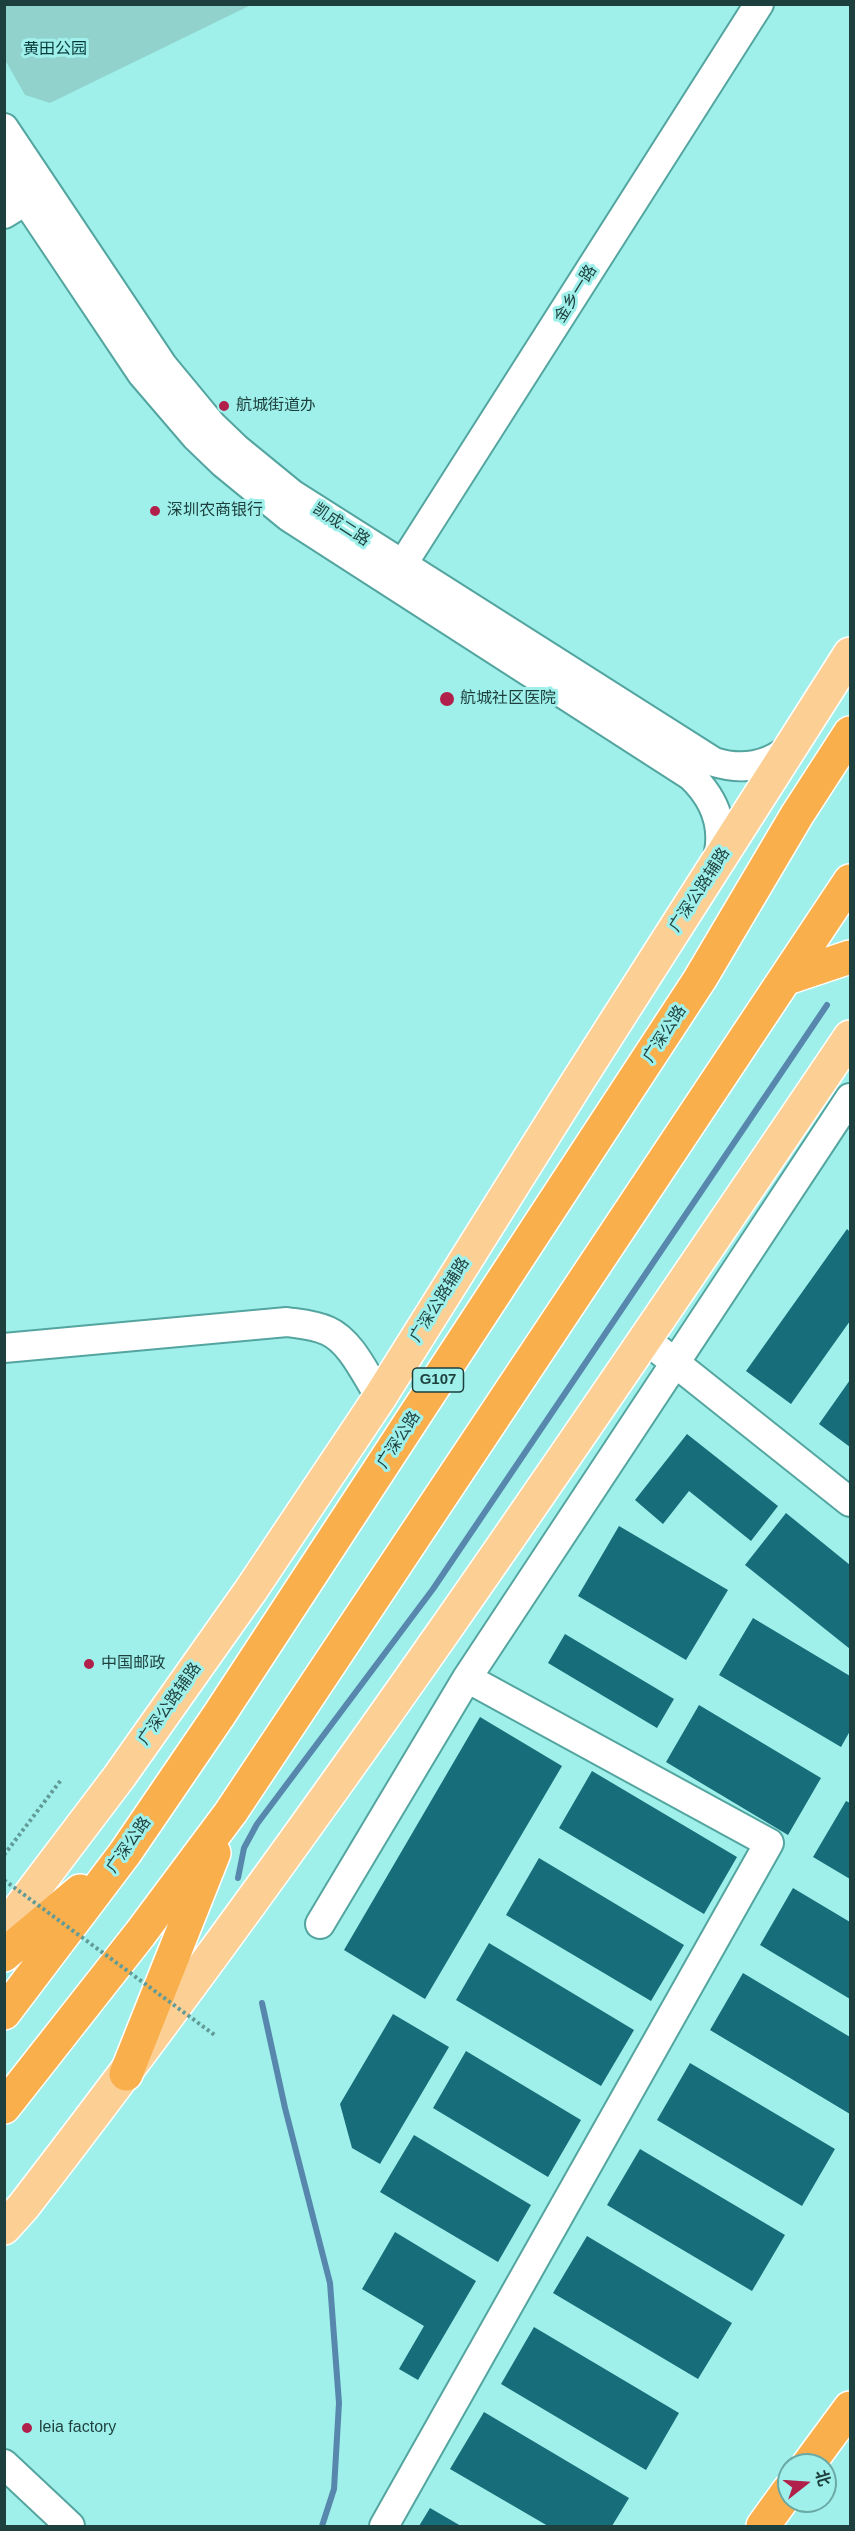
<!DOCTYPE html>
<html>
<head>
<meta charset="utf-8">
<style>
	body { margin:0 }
	#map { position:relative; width:855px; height:2531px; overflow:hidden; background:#9ff0ea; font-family:Arial,"Noto Sans SC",sans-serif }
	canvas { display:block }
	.frame { position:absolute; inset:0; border:6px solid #1d3f3d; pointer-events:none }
	.north { position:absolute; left:777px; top:2453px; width:60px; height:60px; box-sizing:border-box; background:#9ff0ea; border:2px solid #6ba9a5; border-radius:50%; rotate:73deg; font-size:16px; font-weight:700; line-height:24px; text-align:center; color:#1d3f3d }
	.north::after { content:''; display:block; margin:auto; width:21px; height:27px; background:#b1204b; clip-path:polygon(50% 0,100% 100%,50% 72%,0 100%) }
</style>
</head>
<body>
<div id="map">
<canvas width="855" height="2531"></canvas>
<div class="frame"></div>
<div class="north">北</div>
</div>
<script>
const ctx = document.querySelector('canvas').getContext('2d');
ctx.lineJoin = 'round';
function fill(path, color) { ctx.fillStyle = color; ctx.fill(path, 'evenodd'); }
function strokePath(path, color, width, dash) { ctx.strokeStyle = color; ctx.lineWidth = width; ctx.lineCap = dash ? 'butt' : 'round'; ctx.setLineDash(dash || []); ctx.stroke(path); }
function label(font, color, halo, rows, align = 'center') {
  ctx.font = font + ' Arial,"Noto Sans SC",sans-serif'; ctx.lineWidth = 6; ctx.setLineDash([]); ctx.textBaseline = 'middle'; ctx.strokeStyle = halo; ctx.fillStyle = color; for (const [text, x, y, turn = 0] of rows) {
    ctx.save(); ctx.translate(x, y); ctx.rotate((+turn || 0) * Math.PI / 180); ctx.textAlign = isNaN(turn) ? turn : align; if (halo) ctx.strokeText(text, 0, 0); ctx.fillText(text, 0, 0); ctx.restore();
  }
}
fill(new Path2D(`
	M 4,5 L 5,4 L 251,5 L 50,103 L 25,95 L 5,60 Z`), '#91d2cd');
strokePath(new Path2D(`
	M 238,1878 L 244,1848 L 257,1824 L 433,1589 L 827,1005
	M 262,2003 L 285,2108 L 330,2283 L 339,2403 L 334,2489 L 322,2526`), '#5887ad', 6);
fill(new Path2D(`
	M 847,1229 L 850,1232 L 850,1321 L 791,1404 L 746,1371 Z
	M 850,1380 L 850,1447 L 819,1424 Z
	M 687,1434 L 778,1506 L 751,1541 L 689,1491 L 663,1524 L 635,1500 Z
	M 786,1513 L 850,1565 L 850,1649 L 745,1565 Z
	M 619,1526 L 728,1590 L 686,1660 L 578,1596 Z
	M 753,1618 L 850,1676 L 850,1731 L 841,1747 L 719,1675 Z
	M 565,1634 L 674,1699 L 657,1728 L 548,1663 Z
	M 699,1705 L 821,1778 L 788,1835 L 666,1762 Z
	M 480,1717 L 562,1766 L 425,1999 L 344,1950 Z
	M 592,1771 L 737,1857 L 704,1914 L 559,1828 Z
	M 846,1801 L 850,1803 L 850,1879 L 813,1857 Z
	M 539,1858 L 684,1945 L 651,2001 L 506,1915 Z
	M 793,1888 L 850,1922 L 850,1999 L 760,1945 Z
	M 489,1943 L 634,2030 L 601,2086 L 456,2000 Z
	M 743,1973 L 850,2037 L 850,2114 L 710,2030 Z
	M 393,2014 L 449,2047 L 380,2164 L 352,2148 L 340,2104 Z
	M 466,2051 L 581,2120 L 548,2177 L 433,2108 Z
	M 690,2063 L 835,2149 L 802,2206 L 657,2120 Z
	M 414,2135 L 531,2205 L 498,2262 L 380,2192 Z
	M 640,2149 L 785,2235 L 752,2291 L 607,2205 Z
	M 395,2232 L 476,2281 L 418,2380 L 399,2369 L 424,2326 L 362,2289 Z
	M 587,2236 L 732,2323 L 698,2379 L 553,2293 Z
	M 534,2327 L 679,2413 L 646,2470 L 501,2384 Z
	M 484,2412 L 629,2498 L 612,2526 L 548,2526 L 450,2469 Z
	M 430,2508 L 461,2526 L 419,2526 Z`), '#176d7a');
const minor = new Path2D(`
	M 4,128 L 163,366 L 211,424 L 237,449 L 292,494 L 714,762 C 743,771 770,766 793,745
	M 4,168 L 142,374 L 196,437 L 223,463 L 289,517 L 691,776 C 716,800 727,830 716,864
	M 4,214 L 43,190
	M 392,581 L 759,4
	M 4,1348 L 287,1322 C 301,1324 315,1325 328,1331 C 352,1342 366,1376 380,1397
	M 659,1350 L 850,1502
	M 320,1924 L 467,1678 L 850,1098
	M 4,2464 L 70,2526
	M 384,2526 L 769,1843 L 467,1678`);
const major = new Path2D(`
	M 4,1929 L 119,1777 L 251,1590 L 380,1397 L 578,1081 L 850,654
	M 4,2228 L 23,2207 C 315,1829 583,1432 850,1037`);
const highway = new Path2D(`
	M 787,978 L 850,957
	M 4,1955 L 80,1891
	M 4,2013 L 125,1853 L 219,1715 L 700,979 L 797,815 L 850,733
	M 126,2074 L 214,1853
	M 4,2107 L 140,1934 L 231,1812 L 850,881
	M 808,2465 L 850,2408
	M 763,2526 L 789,2490`);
strokePath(minor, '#54a5a0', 32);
strokePath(major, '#fff', 36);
strokePath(highway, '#fff', 36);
strokePath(new Path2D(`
	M 4,1855 L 61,1780`), '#619b97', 4, [3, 3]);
strokePath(minor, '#fff', 28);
strokePath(major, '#fccf94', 33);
strokePath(highway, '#faaf4d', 33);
strokePath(new Path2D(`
	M 4,1880 L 216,2036`), '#619b97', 4, [3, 3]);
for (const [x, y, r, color] of [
	[224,406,6,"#b1204b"],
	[155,511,6,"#b1204b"],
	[447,699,8,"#b1204b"],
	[89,1664,6,"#b1204b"],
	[27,2428,6,"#b1204b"]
]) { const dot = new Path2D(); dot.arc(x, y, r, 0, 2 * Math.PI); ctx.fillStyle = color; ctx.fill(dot); strokePath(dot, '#9ff0ea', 2); }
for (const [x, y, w] of [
	[438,1380,51]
]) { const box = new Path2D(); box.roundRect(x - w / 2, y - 12, w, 24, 4.5); ctx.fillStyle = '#9ff0ea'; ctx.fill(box); strokePath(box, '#1d3f3d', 1.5); }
label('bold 15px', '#1d3f3d', null, [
	["G107",438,1380]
]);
label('16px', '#073b38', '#9ff0ea', [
	["黄田公园",55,50]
]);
label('16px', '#1d3f3d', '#9ff0ea', [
	["金乡一路",576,294,-58],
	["凯成二路",341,525,33],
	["广深公路辅路",700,890,-57],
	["广深公路",665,1034,-57],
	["广深公路辅路",440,1300,-58],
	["广深公路",399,1440,-57],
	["广深公路辅路",170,1704,-55],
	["广深公路",129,1845,-55]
]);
label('16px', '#1d3f3d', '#9ff0ea', [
	["航城街道办",236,406],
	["深圳农商银行",167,511],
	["航城社区医院",460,699],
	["中国邮政",101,1664],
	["leia factory",39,2428]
], 'left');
</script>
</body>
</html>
